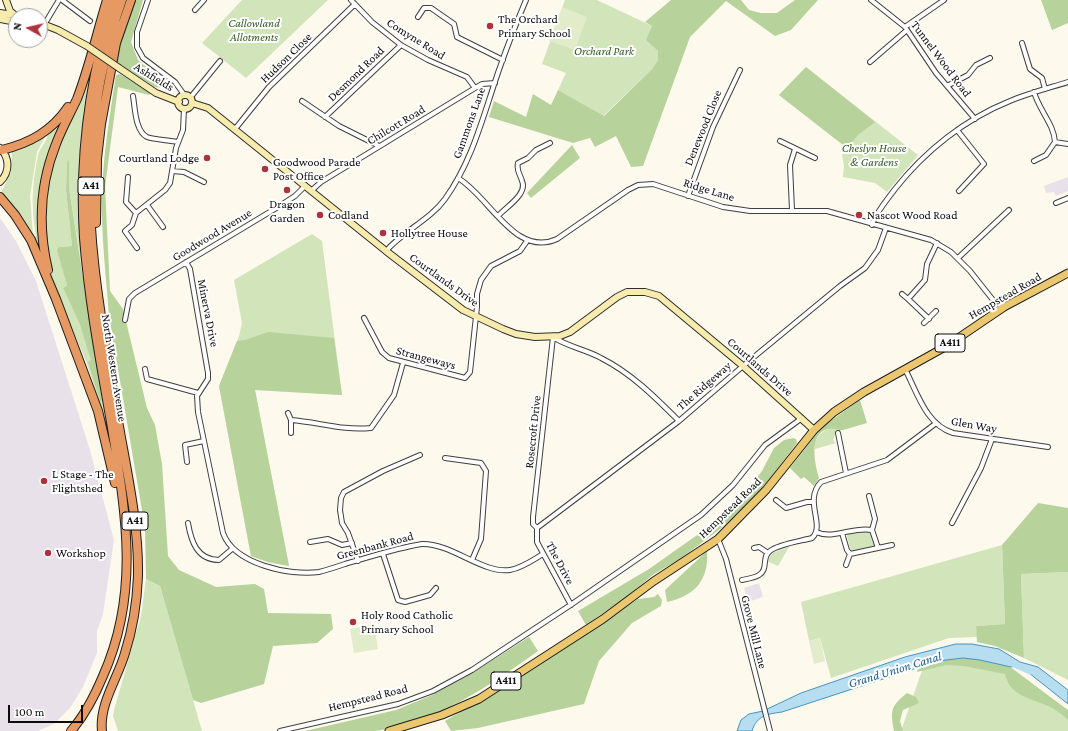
<!DOCTYPE html>
<html>
<head>
<meta charset="utf-8">
<style>
	body { margin:0 }
	#map { position:relative; width:1068px; height:731px; overflow:hidden; background:#fdf9ed; font-family:"Crimson Pro",serif }
	canvas { display:block }
	.north { position:absolute; left:8px; top:8px; width:40px; height:40px; box-sizing:border-box; background:#fff; border:1px solid #9e9e9e; border-radius:50%; rotate:278deg; font-size:11px; font-weight:700; line-height:16px; text-align:center; color:#0c0c0c }
	.north::after { content:''; display:block; margin:auto; width:14px; height:18px; background:#ae323d; clip-path:polygon(50% 0,100% 100%,50% 72%,0 100%) }
	.scale { position:absolute; left:8px; top:705px; width:75px; height:18px; box-sizing:border-box; border:2px solid #0c0c0c; border-top:0; padding-left:5px; font-size:12px; line-height:14px; white-space:nowrap; color:#0c0c0c; -webkit-text-stroke:3px #fff; paint-order:stroke }
</style>
</head>
<body>
<div id="map">
<canvas width="1068" height="731"></canvas>
<div class="north">N</div>
<div class="scale">100 m</div>
</div>
<script>
const ctx = document.querySelector('canvas').getContext('2d');
ctx.lineJoin = 'round';
function fill(path, color) { ctx.fillStyle = color; ctx.fill(path, 'evenodd'); }
function strokePath(path, color, width, dash) { ctx.strokeStyle = color; ctx.lineWidth = width; ctx.lineCap = dash ? 'butt' : 'round'; ctx.setLineDash(dash || []); ctx.stroke(path); }
function label(font, color, halo, rows, align = 'center') {
  ctx.font = font + ' "Crimson Pro",serif'; ctx.lineWidth = 4; ctx.setLineDash([]); ctx.textBaseline = 'middle'; ctx.strokeStyle = halo; ctx.fillStyle = color; for (const [text, x, y, turn = 0] of rows) {
    ctx.save(); ctx.translate(x, y); ctx.rotate((+turn || 0) * Math.PI / 180); ctx.textAlign = isNaN(turn) ? turn : align; if (halo) ctx.strokeText(text, 0, 0); ctx.fillText(text, 0, 0); ctx.restore();
  }
}
fill(new Path2D(`
	M 1068,177 L 1068,191 L 1056,196 L 1054,192 L 1046,193 L 1044,186 Z
	M 0,218 L 16,241 L 36,281 L 90,450 L 114,540 L 103,614 L 97,631 L 97,653 L 83,687 L 70,708 L 54,724 L 38,731 L 0,731 Z
	M 759,583 L 763,597 L 748,602 L 744,588 Z`), '#e9e1ea');
fill(new Path2D(`
	M 242,0 L 328,0 L 246,78 L 202,43 Z
	M 565,0 L 597,0 L 652,26 L 647,40 L 658,51 L 658,60 L 652,69 L 603,116 L 558,90 L 566,73 L 542,64 Z
	M 806,67 L 918,155 L 887,192 L 875,183 L 843,177 L 844,166 L 842,155 L 847,148 L 779,95 Z
	M 86,82 L 90,82 C 77,141 77,202 81,262 L 69,188 L 69,160 L 67,162 L 66,190 L 72,246 L 59,247 L 67,285 L 63,288 L 80,325 L 92,360 L 101,404 L 102,399 L 104,416 L 87,364 L 51,277 L 47,259 L 43,220 L 51,161 Z
	M 58,123 L 60,125 L 53,142 L 39,250 L 32,241 L 36,236 C 31,205 32,186 38,155 C 40,147 49,140 47,133 Z
	M 46,135 L 37,152 L 30,196 L 33,237 L 0,195 L 11,172 L 12,149 Z
	M 312,234 L 322,241 L 342,395 L 255,390 L 289,566 L 268,562 L 251,556 L 219,386 L 239,336 L 242,323 L 234,280 Z
	M 833,428 L 841,430 L 836,433 L 833,440 L 836,443 L 815,449 C 814,438 823,429 833,428 Z
	M 870,531 L 875,545 L 874,547 L 854,551 L 851,550 L 847,537 L 848,533 Z
	M 1002,545 L 1005,624 L 976,626 L 977,637 L 949,638 L 831,678 L 820,638 L 809,641 L 801,602 Z
	M 789,547 L 778,566 L 767,561 L 772,553 Z
	M 1068,572 L 1068,680 L 1024,658 L 1021,574 Z
	M 146,579 L 160,586 L 202,731 L 118,731 L 113,716 L 114,710 L 141,616 Z
	M 924,665 L 1002,665 L 1011,667 L 1068,711 L 1068,731 L 901,731 Z`), '#d2e4ba');
fill(new Path2D(`
	M 134,0 L 143,0 L 131,42 L 138,60 L 170,87 L 168,89 L 155,87 L 115,61 L 121,38 Z
	M 671,0 L 741,0 L 749,10 L 761,13 L 777,13 L 795,0 L 818,0 L 791,30 L 775,36 L 726,1 L 690,37 L 643,166 L 631,167 L 616,136 L 595,147 L 590,138 L 573,143 L 489,117 L 494,101 L 526,117 L 533,94 L 551,105 L 558,90 L 604,116 L 652,69 L 658,60 L 658,51 L 646,40 L 652,26 L 645,22 Z
	M 1041,0 L 1068,0 L 1068,23 L 1052,30 Z
	M 806,67 L 875,122 L 858,135 L 847,148 L 779,95 Z
	M 120,74 L 150,93 L 149,95 L 118,87 L 105,187 L 110,291 L 123,309 L 147,408 L 155,425 L 162,464 L 168,556 L 179,570 L 216,587 L 255,584 L 264,589 L 268,613 L 331,614 L 333,629 L 317,643 L 273,646 L 264,684 L 201,703 L 193,700 L 160,586 L 146,579 L 145,528 L 109,316 C 106,276 101,235 102,195 C 103,155 110,114 116,75 Z
	M 572,145 L 580,158 L 531,198 L 527,193 Z
	M 69,159 L 69,188 L 102,399 L 101,404 L 88,362 L 91,360 L 80,325 L 63,288 L 67,285 L 57,250 L 59,247 L 72,246 L 66,190 L 67,162 Z
	M 268,332 L 334,338 L 342,395 L 255,390 L 289,566 L 268,562 L 251,556 L 219,386 L 237,341 L 245,340 Z
	M 860,400 L 867,423 C 859,425 851,428 843,430 C 839,431 834,427 828,429 C 808,434 815,464 819,478 L 814,486 L 804,477 L 801,479 L 790,468 L 822,427 Z
	M 793,438 L 796,439 L 797,443 L 767,482 L 741,511 L 724,526 L 680,559 L 654,574 L 625,598 L 586,625 L 578,611 L 649,569 L 707,528 L 753,483 L 762,471 L 774,448 L 784,440 Z
	M 1038,503 L 1068,508 L 1068,572 L 1021,574 L 1024,658 L 995,646 L 977,642 L 976,626 L 1005,624 L 1002,545 Z
	M 707,551 C 709,580 695,596 667,602 L 665,590 Z
	M 658,594 L 662,600 L 661,606 L 632,623 L 599,661 L 584,704 L 478,728 L 451,731 L 445,721 L 546,660 L 638,599 L 654,597 Z
	M 529,637 L 538,651 C 491,685 435,723 375,731 C 353,731 328,731 305,731 L 396,710 L 432,695 L 473,673 Z
	M 950,657 L 978,658 L 1007,665 L 1068,710 L 1068,720 C 1062,714 1055,709 1048,706 C 1030,698 1010,696 1005,674 L 964,666 L 946,665 L 917,672 L 919,664 Z
	M 907,693 L 916,697 L 919,703 L 903,710 L 900,721 L 903,731 L 894,731 C 890,710 891,706 907,693 Z`), '#b7d39b');
fill(new Path2D(`
	M 562,7 L 587,17 L 575,50 L 549,41 Z
	M 374,624 L 378,649 L 354,653 L 350,629 Z
	M 820,638 L 825,661 L 814,664 L 809,641 Z`), '#e2eccb');
const water = new Path2D(`
	M 956,644 L 972,644 L 999,649 L 1020,662 L 1038,667 L 1068,690 L 1068,704 L 1019,665 L 1011,667 L 980,660 L 963,658 L 938,661 L 782,712 C 768,714 757,715 752,731 L 737,731 L 741,720 L 749,714 L 763,711 L 801,693 L 905,657 Z`);
fill(water, '#b6ddf0');
strokePath(water, '#4494c0', 1);
strokePath(new Path2D(`
	M 1012,664 L 1030,672`), '#b6ddf0', 5);
const street = new Path2D(`
	M 62,0 L 90,21
	M 148,0 L 137,32 L 137,47 L 143,58 L 175,82 L 185,96
	M 351,0 L 372,22 L 401,45 L 428,60 L 467,77 L 475,88
	M 871,0 L 905,27 L 936,73 L 975,119
	M 195,10 L 204,0
	M 418,17 L 424,8 L 431,8 L 454,24 L 457,37 L 503,60
	M 44,25 L 59,0
	M 905,27 L 944,0
	M 1022,43 L 1030,69 L 1042,78 L 1045,89
	M 870,62 L 907,30
	M 947,86 L 968,75 L 976,65 L 990,58
	M 1034,92 C 1039,110 1054,124 1055,142 L 1046,155 L 1034,161
	M 133,96 C 135,107 135,131 147,137 C 155,140 169,140 178,142
	M 190,98 L 220,61
	M 302,101 L 339,126 L 379,146
	M 325,117 L 401,45
	M 235,129 L 269,87 L 355,4
	M 957,130 L 984,164 L 959,191
	M 780,141 L 815,158
	M 1055,142 L 1068,144
	M 172,171 L 184,172 L 204,182
	M 128,177 L 126,202 L 136,213
	M 458,178 C 490,197 515,258 557,239 L 628,190 L 638,185 L 653,184 L 723,207 L 750,211 L 827,211 L 931,240 L 951,252 L 970,271 L 993,300 L 1006,306
	M 311,191 L 321,182 L 475,88 L 482,84 L 495,83
	M 688,196 L 713,127 L 740,70
	M 1056,203 L 1068,198
	M 147,205 L 163,227
	M 792,210 L 790,165 L 795,149
	M 498,216 C 506,207 528,194 522,181 C 520,174 516,170 518,163 L 528,158 L 536,150 L 550,143
	M 872,225 C 876,212 887,200 895,189 C 925,151 965,119 1010,101 C 1029,93 1049,88 1068,82
	M 137,248 L 125,231 L 132,225 L 136,213 L 165,190 L 170,183 L 176,148 L 183,130 L 184,109
	M 386,251 C 403,231 430,220 445,199 C 468,167 479,131 491,94 C 501,62 513,31 526,0
	M 958,258 L 1009,210
	M 186,262 L 190,269 L 208,373 L 208,379 L 197,396 L 198,412 L 223,533 C 234,564 289,576 319,572 C 327,570 336,567 345,564 C 370,557 396,548 422,544 C 451,543 483,574 510,570 C 522,568 533,560 543,554
	M 902,294 L 908,299
	M 992,314 L 993,300
	M 364,318 L 382,352 L 389,358 L 465,378 L 470,372 L 477,307 L 477,294 L 481,280 L 491,266 L 520,251 L 527,241
	M 929,319 L 908,299 L 925,280 L 927,264 L 937,243
	M 125,320 L 129,299 L 135,293 L 278,207 L 295,196 L 305,186
	M 924,323 L 936,311
	M 145,369 L 147,379 L 198,393
	M 905,369 C 917,392 926,425 953,433 L 1048,447
	M 288,413 L 291,420 L 291,433
	M 291,420 C 318,422 343,431 371,428 L 394,395 L 403,363
	M 838,433 L 846,473
	M 445,458 L 481,463 L 486,471 L 481,539 L 472,560
	M 187,462 L 185,445 L 204,441
	M 869,496 L 875,519 L 872,530
	M 776,500 L 786,508 L 807,502 L 813,502
	M 188,523 C 191,541 197,560 219,560 L 232,549
	M 952,523 L 981,468 L 992,439
	M 537,528 L 679,421 L 743,366 L 840,286 L 865,268 L 878,250 L 886,228
	M 537,528 L 533,524 L 533,517 L 553,337 C 568,347 585,349 601,358 C 631,373 655,397 679,421
	M 537,528 L 537,542 L 571,605
	M 816,532 C 834,540 853,526 872,530 L 878,548
	M 842,533 L 847,550 L 850,554 L 892,545
	M 718,539 L 726,559 L 770,731
	M 310,542 L 328,539 L 342,545 L 352,543
	M 754,548 L 759,547 L 768,553
	M 383,554 L 398,600 L 405,602 L 430,595 L 436,588
	M 358,561 L 348,533 L 342,523 L 340,510 L 341,498 L 344,492 L 383,471 L 420,455
	M 846,565 L 850,554
	M 742,580 C 747,579 754,578 759,575 C 769,569 761,557 770,551 C 779,544 801,541 812,538 C 826,525 803,501 821,482 L 887,460 L 935,424
	M 280,731 L 398,704 L 433,691 L 472,670 L 572,604 L 701,515 L 733,485 L 765,445 L 802,418`);
const secondary = new Path2D(`
	M 6,0 L 10,11 L 16,16
	M 0,13 L 19,16
	M 0,19 L 16,22
	M 40,23 L 58,30 L 87,46
	M 119,68 L 156,93 L 179,102
	M178 102a7 7 0 1 1 14 0a7 7 0 1 1-14 0Z
	M 192,103 L 208,108 L 386,251 L 463,310 L 503,329 L 516,334 L 535,337 L 560,336 L 570,332 L 617,297 L 627,292 L 645,292 L 659,296 L 743,366 L 814,430
	M 0,148 C 10,158 10,172 0,182`);
const primary = new Path2D(`
	M 389,731 L 442,715 L 479,699 L 603,619 L 654,581 L 718,539 L 766,490 L 814,430 L 834,412 L 864,392 L 945,347 L 1004,307 L 1068,273`);
const highway = new Path2D(`
	M 2,150 C 30,143 52,131 68,107
	M 0,197 L 15,215 L 31,240 L 56,299 L 98,411 L 115,483
	M 96,223 L 97,159 L 101,124 L 116,43 L 131,0
	M 48,270 C 38,228 40,184 56,144 C 62,128 70,114 77,99 C 89,68 97,33 107,0
	M 71,731 C 85,715 95,695 103,676 C 140,593 126,514 112,428 C 101,365 89,302 84,238 C 79,158 90,76 114,0
	M 102,731 C 99,704 118,678 125,653 C 133,628 137,602 138,576 C 139,520 125,464 116,409 C 108,360 99,311 94,262 C 84,175 93,83 122,0`);
strokePath(street, '#3f3f3f', 6);
strokePath(secondary, '#2e2e2e', 8);
strokePath(primary, '#1d1d1d', 9);
strokePath(highway, '#1d1d1d', 10);
strokePath(street, '#fff', 4);
strokePath(secondary, '#f7ecae', 6);
strokePath(primary, '#ebc86f', 7);
strokePath(highway, '#e69962', 8);
const secondaryBridge = new Path2D(`
	M 87,46 L 119,68`);
strokePath(secondaryBridge, '#2e2e2e', 8, []);
strokePath(secondaryBridge, '#f7ecae', 6);
for (const [x, y, r, color] of [
	[490,26,4,"#ae323d"],
	[207,158,4,"#ae323d"],
	[265,169,4,"#ae323d"],
	[287,190,4,"#ae323d"],
	[320,215,4,"#ae323d"],
	[859,215,4,"#ae323d"],
	[383,233,4,"#ae323d"],
	[44,481,4,"#ae323d"],
	[48,553,4,"#ae323d"],
	[353,622,4,"#ae323d"]
]) { const dot = new Path2D(); dot.arc(x, y, r, 0, 2 * Math.PI); ctx.fillStyle = color; ctx.fill(dot); strokePath(dot, '#fff', 1.5); }
for (const [x, y, w] of [
	[91,186,26],
	[950,343,30],
	[135,521,26],
	[506,681,30]
]) { const box = new Path2D(); box.roundRect(x - w / 2, y - 9, w, 18, 3); ctx.fillStyle = '#fff'; ctx.fill(box); strokePath(box, '#0c0c0c', 1); }
label('bold 11px', '#0c0c0c', null, [
	["A41",91,186],
	["A411",950,343],
	["A41",135,521],
	["A411",506,681]
]);
label('12px', '#0c0c0c', '#fff', [
	["The Orchard",498,19],
	["Primary School",498,33],
	["Courtland Lodge",199,158,"right"],
	["Goodwood Parade",273,162],
	["Post Office",273,176],
	["Dragon",287,204,"center"],
	["Garden",287,218,"center"],
	["Codland",328,215],
	["Nascot Wood Road",867,215],
	["Hollytree House",391,233],
	["L Stage - The",52,474],
	["Flightshed",52,488],
	["Workshop",56,553],
	["Holy Rood Catholic",361,615],
	["Primary School",361,629]
], 'left');
label('italic 12px', '#325d23', '#fff', [
	["Callowland",254,23],
	["Allotments",254,37],
	["Orchard Park",604,51],
	["Cheslyn House",874,148],
	["& Gardens",874,162]
]);
label('12px', '#0c0c0c', '#fff', [
	["Comyne Road",416,39,32],
	["Hudson Close",286,58,-44],
	["Tunnel Wood Road",941,59,53],
	["Desmond Road",356,74,-44],
	["Ashfields",154,77,31],
	["Gammons Lane",469,123,-70],
	["Chilcott Road",396,125,-31],
	["Denewood Close",703,128,-68],
	["Ridge Lane",709,190,17],
	["Goodwood Avenue",212,235,-31],
	["Courtlands Drive",444,280,36],
	["Hempstead Road",1005,296,-30],
	["Minerva Drive",208,313,79],
	["Strangeways",426,358,15],
	["Courtlands Drive",760,367,41],
	["North Western Avenue",114,368,81],
	["The Ridgeway",704,386,-41],
	["Glen Way",974,425,10],
	["Rosecroft Drive",533,432,-84],
	["Hempstead Road",730,508,-44],
	["Greenbank Road",375,546,-15],
	["The Drive",560,563,62],
	["Grove Mill Lane",754,632,76],
	["Hempstead Road",368,698,-14]
]);
label('italic 13px', '#226591', '#fff', [
	["Grand Union Canal",895,670,-17]
]);
</script>
</body>
</html>
